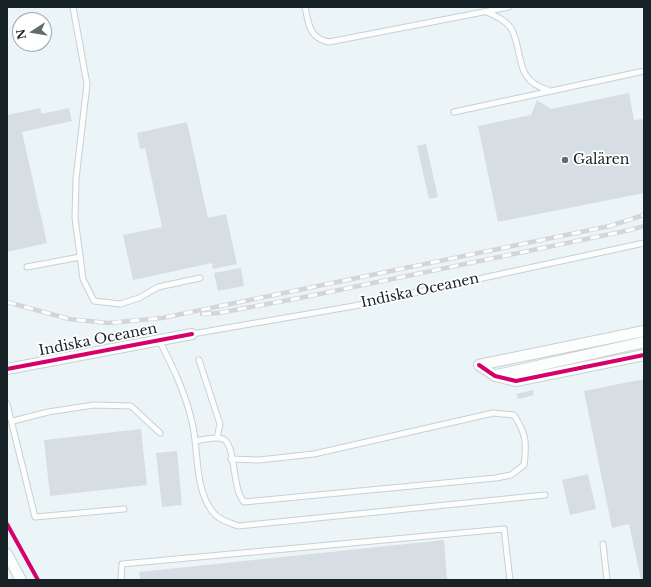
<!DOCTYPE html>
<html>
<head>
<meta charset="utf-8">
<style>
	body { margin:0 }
	#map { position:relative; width:651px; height:587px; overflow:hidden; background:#ebf5f8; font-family:"Libre Baskerville",serif }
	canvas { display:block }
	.frame { position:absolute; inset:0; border:8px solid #162225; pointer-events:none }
	.north { position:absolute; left:12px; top:12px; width:40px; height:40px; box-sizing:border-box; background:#fff; border:1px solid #a2a7a8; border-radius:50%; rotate:258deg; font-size:11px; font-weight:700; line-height:16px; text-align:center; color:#162225 }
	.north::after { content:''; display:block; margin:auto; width:14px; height:18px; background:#616c6f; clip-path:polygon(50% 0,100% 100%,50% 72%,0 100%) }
</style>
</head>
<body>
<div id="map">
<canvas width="651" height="587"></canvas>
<div class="frame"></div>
<div class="north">N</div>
</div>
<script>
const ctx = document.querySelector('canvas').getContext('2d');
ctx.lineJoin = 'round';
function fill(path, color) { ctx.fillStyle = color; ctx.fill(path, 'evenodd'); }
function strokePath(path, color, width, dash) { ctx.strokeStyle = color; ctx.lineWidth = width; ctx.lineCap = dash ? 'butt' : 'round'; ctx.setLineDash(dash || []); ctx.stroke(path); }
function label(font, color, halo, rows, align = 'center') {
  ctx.font = font + ' "Libre Baskerville",serif'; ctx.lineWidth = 3.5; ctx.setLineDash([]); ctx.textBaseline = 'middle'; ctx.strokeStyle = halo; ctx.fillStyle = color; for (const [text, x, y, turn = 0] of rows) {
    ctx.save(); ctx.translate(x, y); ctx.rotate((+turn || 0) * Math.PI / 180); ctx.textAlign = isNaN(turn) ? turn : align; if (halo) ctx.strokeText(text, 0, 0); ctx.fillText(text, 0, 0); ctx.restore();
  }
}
fill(new Path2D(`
	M 629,93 L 634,120 L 642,119 L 644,125 L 644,193 L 498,222 L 478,126 L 531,115 L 537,100 L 551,109 Z
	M 40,108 L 42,114 L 69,108 L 72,121 L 22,132 L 47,243 L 7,252 L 7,115 Z
	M 187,122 L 208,218 L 226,214 L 237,264 L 213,269 L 212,263 L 133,280 L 123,235 L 162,227 L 145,148 L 140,149 L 137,133 Z
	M 426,144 L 438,197 L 429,199 L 417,146 Z
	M 241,268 L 244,286 L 218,291 L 214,273 Z
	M 644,379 L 644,580 L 641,580 L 629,524 L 612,528 L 584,391 Z
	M 533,390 L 534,395 L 518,399 L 516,394 Z
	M 141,429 L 147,485 L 50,496 L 44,440 Z
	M 177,451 L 182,505 L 162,507 L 156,453 Z
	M 588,474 L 596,509 L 570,515 L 562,480 Z
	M 444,540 L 447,580 L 140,580 L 139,572 Z`), '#d6dee4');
const service = new Path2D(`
	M 73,7 L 87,84 L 76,179 L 75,218 L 83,279 L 94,301 L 120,304 L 139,298 L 158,287 L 200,278
	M 305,7 C 309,25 309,38 329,42 L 509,7
	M 487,12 C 496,16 507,21 512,30 C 524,55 514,80 548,90
	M 454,112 L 644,71
	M 27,267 L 80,257
	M 192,334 L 354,306 L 644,243
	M 159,340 C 173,367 185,392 192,422 C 199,450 194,487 212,511 C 218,520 229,522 238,526 L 545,495
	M 199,360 L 220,424 L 217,438
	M 7,404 L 35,517 L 124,509
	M 13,421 L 48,412 L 94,405 L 131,406 L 160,433
	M 195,441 C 203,440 214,436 223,439 C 236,444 232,490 244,502 L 496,478 L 511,475 L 524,465 C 527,442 526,434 514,415 L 493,413 L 314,454 L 259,460 L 231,459
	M 603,544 L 607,580
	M 121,580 L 122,564 L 504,529 L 510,580`);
const minor = new Path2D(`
	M 479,365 L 495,376 L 516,381 L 644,355
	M 479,365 L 644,331
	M 7,369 L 192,334
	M 497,375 L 644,342
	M 7,554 L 21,580`);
strokePath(service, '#c7d1d4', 7);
strokePath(minor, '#c7d1d4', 12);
strokePath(service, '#fcfefe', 5);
strokePath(minor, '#fcfefe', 10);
const rail = new Path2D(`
	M 7,302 L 69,319 L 108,323 L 162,318 L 610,226 L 644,215
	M 202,314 L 219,313 L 305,297 L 630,230 L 644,226`);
strokePath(rail, '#d2d6d7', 4.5);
strokePath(rail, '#fff', 3, [9]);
strokePath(new Path2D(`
	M 479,365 L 495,376 L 516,381 L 644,355
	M 7,369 L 192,334
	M 7,524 L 38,580`), '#d6006c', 4);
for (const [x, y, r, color] of [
	[565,160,4,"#616c6f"]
]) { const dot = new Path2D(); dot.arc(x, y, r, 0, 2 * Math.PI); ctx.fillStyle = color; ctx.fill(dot); strokePath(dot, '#fff', 1.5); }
label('14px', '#162225', '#fff', [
	["Galären",573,160]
], 'left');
label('14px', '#162225', '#fff', [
	["Indiska Oceanen",420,291,-12],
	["Indiska Oceanen",98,340,-11]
]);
</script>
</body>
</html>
